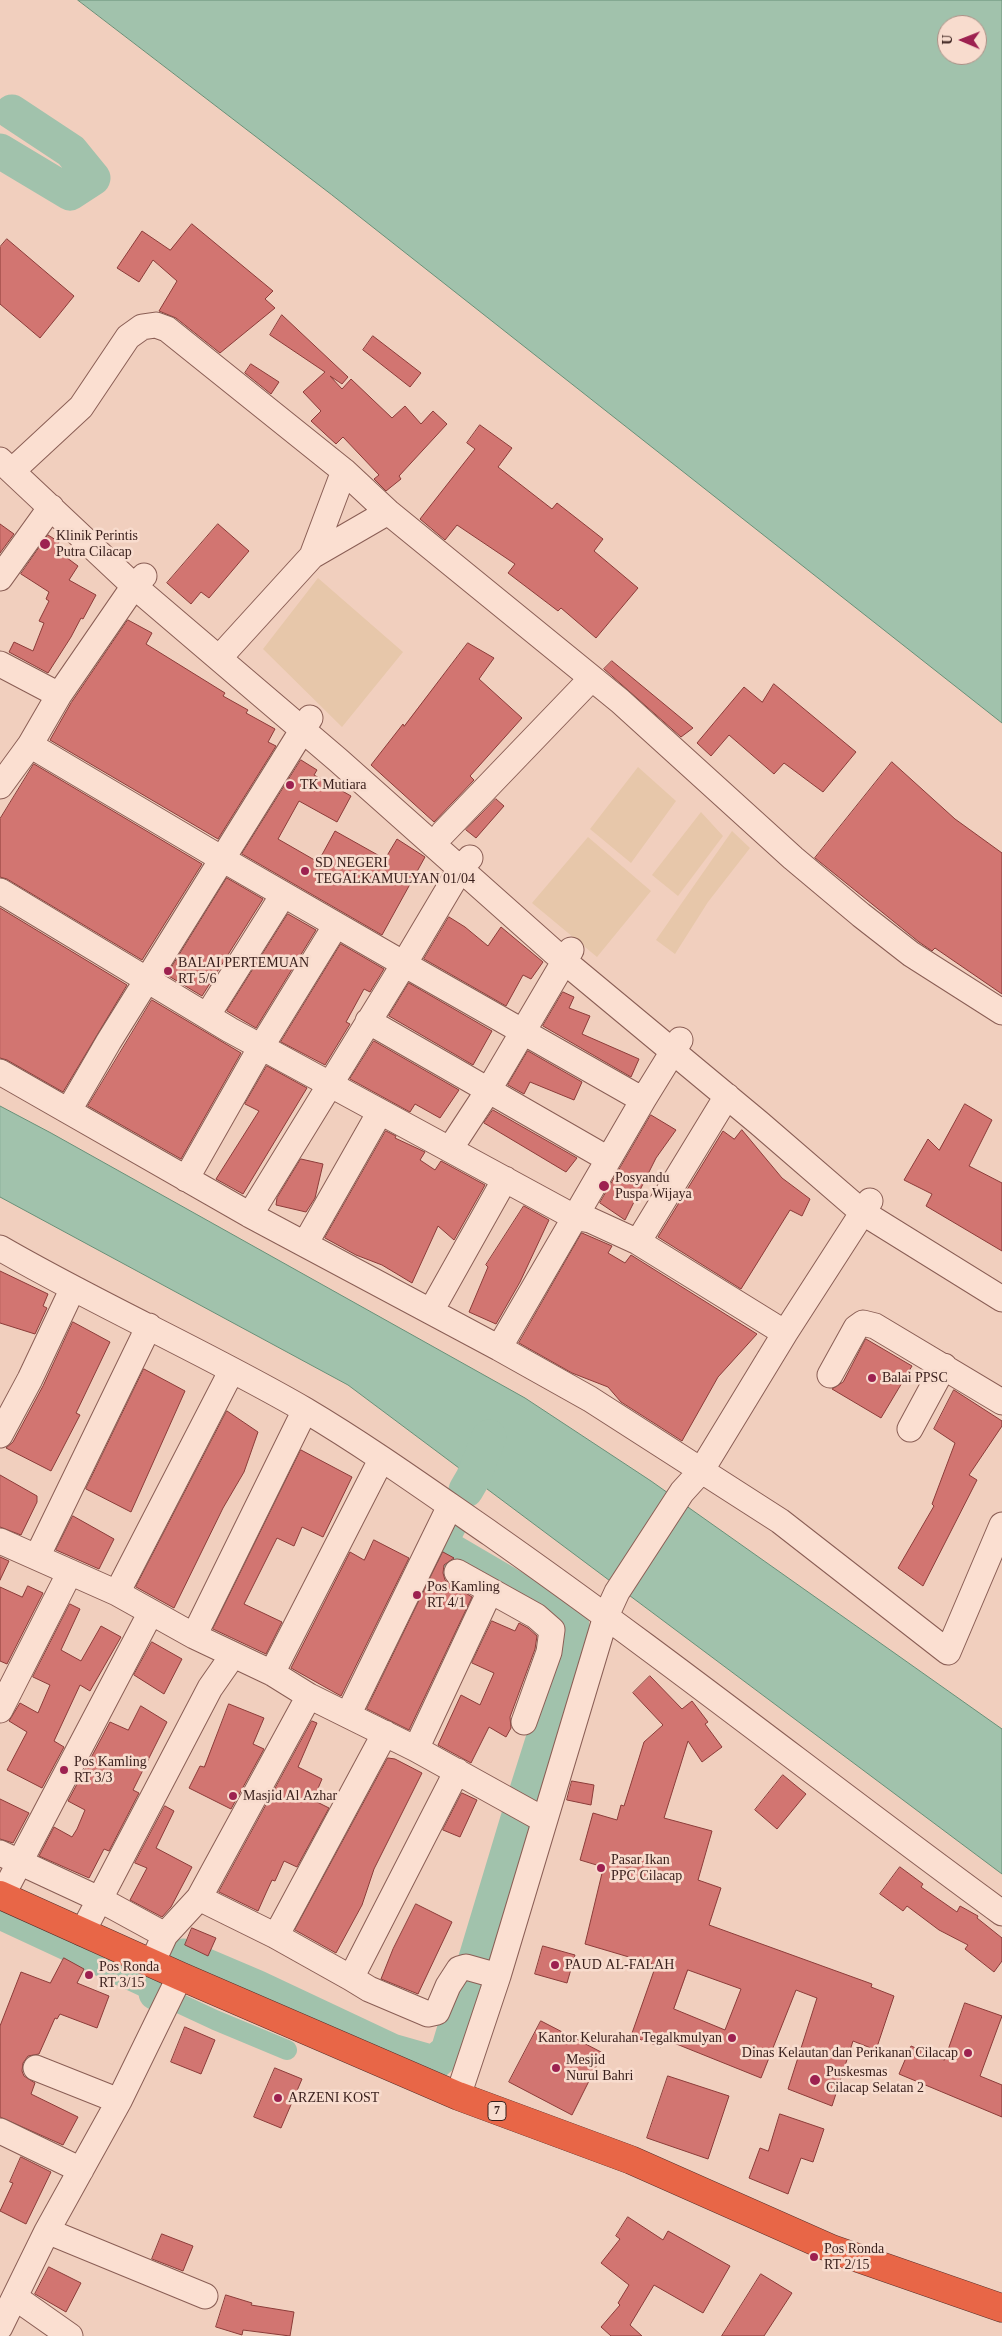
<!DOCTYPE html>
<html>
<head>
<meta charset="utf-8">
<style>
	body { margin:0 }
	#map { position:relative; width:1002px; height:2336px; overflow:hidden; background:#f1cfbe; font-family:"Times New Roman",serif }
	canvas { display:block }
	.north { position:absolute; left:937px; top:15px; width:50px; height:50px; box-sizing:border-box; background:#f8dcce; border:1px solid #ab9086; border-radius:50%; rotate:271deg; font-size:14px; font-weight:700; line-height:20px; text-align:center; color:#381e1b }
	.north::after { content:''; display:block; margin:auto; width:18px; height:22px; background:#9d2150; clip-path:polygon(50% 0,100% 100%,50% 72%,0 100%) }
</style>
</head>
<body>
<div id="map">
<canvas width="1002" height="2336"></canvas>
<div class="north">U</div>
</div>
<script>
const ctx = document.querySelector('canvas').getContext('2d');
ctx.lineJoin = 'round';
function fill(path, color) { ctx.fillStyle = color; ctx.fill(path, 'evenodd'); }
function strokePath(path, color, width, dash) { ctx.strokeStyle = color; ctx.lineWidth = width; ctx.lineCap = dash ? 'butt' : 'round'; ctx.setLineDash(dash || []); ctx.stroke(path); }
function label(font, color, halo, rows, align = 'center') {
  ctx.font = font + ' "Times New Roman",serif'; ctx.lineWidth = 5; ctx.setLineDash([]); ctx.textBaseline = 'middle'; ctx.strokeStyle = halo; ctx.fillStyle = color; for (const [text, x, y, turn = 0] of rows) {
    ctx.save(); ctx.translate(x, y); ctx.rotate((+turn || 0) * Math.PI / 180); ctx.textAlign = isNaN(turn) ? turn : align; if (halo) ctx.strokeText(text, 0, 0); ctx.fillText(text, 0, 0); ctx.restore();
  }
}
fill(new Path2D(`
	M 318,578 L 403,652 L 342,727 L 263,649 Z
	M 638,767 L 676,801 L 631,863 L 590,829 Z
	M 701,812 L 723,836 L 678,896 L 652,875 Z
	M 732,831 L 750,848 L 708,902 L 675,954 L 656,940 Z
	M 588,837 L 651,891 L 597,957 L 532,903 Z`), '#e7c7aa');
const water = new Path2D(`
	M 78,0 L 1002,0 L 1002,723 L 332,195 ZM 947,25 L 977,25 L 977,55 L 947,55 Z
	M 0,1106 L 51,1133 L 525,1398 L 651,1481 L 1002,1729 L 1002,1874 L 348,1385 L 0,1197 Z`);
fill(water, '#a1c2ac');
strokePath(water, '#689078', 1);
strokePath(new Path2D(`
	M 0,1920 L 215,2020 L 287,2050`), '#a1c2ac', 20);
strokePath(new Path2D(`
	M 0,151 L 70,193 L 93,178 L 71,151 L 12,112
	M 466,1490 L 473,1478 L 489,1437
	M 172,1961 L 175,1957 L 183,1956 L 256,1987 L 392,2051 L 434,2063 L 448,2051 L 517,1822 L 575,1639 L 571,1621 L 443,1546 L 442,1539 L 450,1523
	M 156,1993 L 162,1982`), '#a1c2ac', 35);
const building = new Path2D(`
	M 192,224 L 273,291 L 265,299 L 275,308 L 220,353 L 176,318 L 159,311 L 177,281 L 153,260 L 139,282 L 117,268 L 142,231 L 170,250 Z
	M 7,239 L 74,296 L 40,338 L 0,304 L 0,247 Z
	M 282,315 L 348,377 L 342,384 L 330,376 L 342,389 L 351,379 L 392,418 L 405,406 L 421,424 L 433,411 L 447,424 L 399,476 L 401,479 L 386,491 L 374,479 L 379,475 L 343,437 L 336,444 L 311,421 L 321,411 L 303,392 L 325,372 L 270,335 Z
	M 373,336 L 421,373 L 410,387 L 363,350 Z
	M 251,364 L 279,382 L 271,394 L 245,373 Z
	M 480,425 L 512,448 L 498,467 L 552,509 L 557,503 L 603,539 L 594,551 L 638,588 L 596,638 L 561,608 L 558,611 L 508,573 L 515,564 L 457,525 L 445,540 L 420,519 L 475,449 L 467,443 Z
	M 0,524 L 14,534 L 0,553 Z
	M 218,524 L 249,551 L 209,598 L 201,592 L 191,604 L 167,583 Z
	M 48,535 L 59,542 L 55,549 L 78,566 L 69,580 L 96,595 L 83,619 L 81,618 L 71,637 L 48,673 L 9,652 L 14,642 L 33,651 L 44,623 L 39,621 L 49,601 L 46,599 L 49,592 L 21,574 Z
	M 128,620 L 152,633 L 146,644 L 225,693 L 223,696 L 248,710 L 246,713 L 275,729 L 268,742 L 276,746 L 218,839 L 50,740 L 71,703 Z
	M 468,643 L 494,658 L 479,679 L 522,718 L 470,776 L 474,780 L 434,822 L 371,765 L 403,724 L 404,726 Z
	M 612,661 L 693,728 L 681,737 L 604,669 Z
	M 774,684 L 856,752 L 823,792 L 784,763 L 774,774 L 729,735 L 711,756 L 697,743 L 744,687 L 762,702 Z
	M 301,760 L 317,770 L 314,775 L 351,796 L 337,822 L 299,801 L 278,839 L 318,862 L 335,831 L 385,859 L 397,839 L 425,857 L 382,935 L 242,854 Z
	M 892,762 L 955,819 L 1002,853 L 1002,994 L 935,948 L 932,951 L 919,942 L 815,858 Z
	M 34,764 L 202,864 L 142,960 L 7,879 L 0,877 L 0,819 Z
	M 496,799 L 504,806 L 476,838 L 466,830 Z
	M 227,878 L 263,899 L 202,996 L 167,975 Z
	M 0,908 L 127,985 L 63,1092 L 7,1060 L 0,1058 Z
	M 288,914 L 316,930 L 256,1028 L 227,1011 Z
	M 449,917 L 465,927 L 488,946 L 501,927 L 543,962 L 531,979 L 523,975 L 506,1006 L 424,959 Z
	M 341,944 L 384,969 L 370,992 L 364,989 L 346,1022 L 350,1024 L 325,1065 L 281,1042 Z
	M 409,983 L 492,1031 L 473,1065 L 389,1016 Z
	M 563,992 L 574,997 L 569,1008 L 590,1016 L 582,1034 L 639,1059 L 631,1077 L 543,1026 Z
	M 152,1000 L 241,1053 L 181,1159 L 88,1106 Z
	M 374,1041 L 459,1090 L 440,1118 L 415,1104 L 410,1112 L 350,1079 Z
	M 528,1051 L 582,1082 L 574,1100 L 530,1082 L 524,1094 L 508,1085 Z
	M 267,1066 L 307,1088 L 243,1194 L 216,1179 L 259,1111 L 245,1104 Z
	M 965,1104 L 992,1120 L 969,1166 L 1002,1183 L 1002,1251 L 926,1206 L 932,1194 L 904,1180 L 928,1139 L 939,1150 Z
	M 493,1110 L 577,1158 L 566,1172 L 484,1123 Z
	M 651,1115 L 676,1130 L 656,1158 L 625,1220 L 600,1203 Z
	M 742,1130 L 782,1178 L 810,1199 L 802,1216 L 790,1210 L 741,1289 L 658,1237 L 723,1131 L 734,1139 Z
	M 386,1131 L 396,1136 L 395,1138 L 425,1152 L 420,1160 L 435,1170 L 441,1161 L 485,1185 L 454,1240 L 438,1226 L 412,1283 L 382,1265 L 356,1255 L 325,1238 Z
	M 301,1159 L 323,1164 L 315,1198 L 306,1212 L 276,1205 L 277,1198 Z
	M 524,1206 L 549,1220 L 520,1282 L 496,1324 L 469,1312 L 488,1267 L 486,1265 Z
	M 582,1233 L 612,1246 L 608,1253 L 625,1263 L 631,1255 L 757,1334 L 718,1377 L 682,1441 L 621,1402 L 608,1387 L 572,1373 L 519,1343 Z
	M 0,1271 L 48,1294 L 43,1306 L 47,1308 L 35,1334 L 0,1323 Z
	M 73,1322 L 110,1342 L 76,1413 L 80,1415 L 51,1471 L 6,1448 L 13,1442 L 43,1386 Z
	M 866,1339 L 912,1366 L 881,1418 L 832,1389 L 843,1382 Z
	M 144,1369 L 185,1391 L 131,1512 L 86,1489 Z
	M 954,1390 L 1002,1421 L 1002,1426 L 969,1475 L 977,1480 L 923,1586 L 898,1568 L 934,1506 L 932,1504 L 955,1443 L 934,1429 Z
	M 227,1411 L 258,1432 L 244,1472 L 223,1508 L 174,1608 L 136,1587 Z
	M 301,1450 L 352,1477 L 323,1537 L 302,1527 L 294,1546 L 277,1538 L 244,1604 L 282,1622 L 266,1654 L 213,1629 Z
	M 0,1475 L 37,1496 L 37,1502 L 21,1535 L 0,1527 Z
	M 73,1516 L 114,1539 L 99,1569 L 56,1550 Z
	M 374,1540 L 409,1558 L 341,1696 L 291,1668 L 350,1552 L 364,1560 Z
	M 443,1552 L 454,1558 L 444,1565 L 443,1573 L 445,1580 L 472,1597 L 409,1730 L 367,1709 Z
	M 0,1557 L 9,1561 L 0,1580 Z
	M 28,1586 L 43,1593 L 7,1664 L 0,1661 L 0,1587 L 22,1597 Z
	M 70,1604 L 80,1609 L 61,1650 L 81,1661 L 101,1626 L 121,1637 L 90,1691 L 80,1685 L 54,1741 L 64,1747 L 42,1788 L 7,1770 L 27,1732 L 9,1721 L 20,1703 L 38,1713 L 50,1685 L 33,1677 Z
	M 492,1621 L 515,1631 L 519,1623 L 528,1628 L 537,1636 L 535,1649 L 510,1717 L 511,1728 L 506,1737 L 489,1727 L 471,1763 L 438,1745 L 461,1695 L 480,1705 L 494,1673 L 472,1663 Z
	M 152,1642 L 182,1659 L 164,1694 L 134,1675 Z
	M 650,1676 L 682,1709 L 692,1701 L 708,1722 L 705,1724 L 722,1747 L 702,1762 L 688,1741 L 664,1818 L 712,1831 L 698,1880 L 721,1888 L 709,1925 L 872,1984 L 871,1987 L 894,1996 L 876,2050 L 853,2041 L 832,2106 L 788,2089 L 817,1998 L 796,1990 L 761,2078 L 664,2039 L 661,2047 L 631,2036 L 656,1965 L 585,1944 L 603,1869 L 600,1868 L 600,1866 L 580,1860 L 593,1813 L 617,1820 L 621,1805 L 624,1806 L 644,1742 L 663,1725 L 633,1693 ZM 688,1970 L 741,1989 L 725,2030 L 674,2009 Z
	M 229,1704 L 264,1718 L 253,1744 L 264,1749 L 231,1809 L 189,1788 L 200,1766 L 204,1767 Z
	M 141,1706 L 167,1722 L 133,1790 L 139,1793 L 109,1851 L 104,1849 L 89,1878 L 39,1856 L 54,1827 L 72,1837 L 77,1829 L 85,1810 L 68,1801 L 110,1722 L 128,1730 Z
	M 312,1721 L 317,1723 L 298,1767 L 322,1779 L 313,1800 L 329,1808 L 297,1867 L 284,1861 L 275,1881 L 272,1880 L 266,1893 L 258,1911 L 219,1892 Z
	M 388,1758 L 395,1759 L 422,1773 L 374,1869 L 362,1905 L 336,1953 L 295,1930 Z
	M 783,1775 L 806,1794 L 777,1829 L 755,1810 Z
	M 572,1781 L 594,1785 L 591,1805 L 567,1800 Z
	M 462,1793 L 477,1800 L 460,1837 L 443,1830 Z
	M 0,1799 L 29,1813 L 13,1843 L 0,1839 Z
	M 165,1806 L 174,1811 L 156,1848 L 192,1867 L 171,1907 L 162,1917 L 130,1900 L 147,1868 L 135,1863 Z
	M 900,1867 L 923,1884 L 921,1887 L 957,1912 L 960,1906 L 978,1916 L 977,1918 L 1002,1938 L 1002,1961 L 994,1972 L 965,1949 L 968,1945 L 939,1930 L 907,1906 L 903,1911 L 880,1894 Z
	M 416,1904 L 452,1922 L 418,1994 L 381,1979 L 393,1949 Z
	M 192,1928 L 216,1938 L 208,1956 L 185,1945 Z
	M 543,1946 L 575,1955 L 567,1983 L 535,1974 Z
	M 64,1958 L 84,1969 L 77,1983 L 109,1996 L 97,2028 L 60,2014 L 57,2019 L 55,2018 L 39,2054 L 28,2056 L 23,2063 L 22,2071 L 24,2076 L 35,2083 L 31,2094 L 78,2117 L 63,2145 L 0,2117 L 0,2026 L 21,1972 L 50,1983 Z
	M 965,2003 L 1002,2016 L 980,2076 L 1002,2085 L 1002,2117 L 899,2074 L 911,2046 L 944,2060 Z
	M 541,2021 L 603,2053 L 572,2115 L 509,2082 Z
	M 185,2027 L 215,2040 L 201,2074 L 171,2062 Z
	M 275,2068 L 302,2079 L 281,2128 L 254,2117 Z
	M 668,2076 L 729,2096 L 708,2159 L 647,2138 Z
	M 780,2114 L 824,2129 L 813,2162 L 801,2158 L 788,2194 L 749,2178 L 760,2148 L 768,2151 Z
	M 21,2157 L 51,2172 L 26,2224 L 0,2211 L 13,2183 L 10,2182 Z
	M 628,2217 L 663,2240 L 668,2231 L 730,2266 L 703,2313 L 654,2285 L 630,2325 L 642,2336 L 611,2336 L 601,2327 L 620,2305 L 618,2303 L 629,2285 L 601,2263 L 620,2239 L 616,2236 Z
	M 162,2234 L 193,2246 L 183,2271 L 152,2259 Z
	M 49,2267 L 81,2283 L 66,2312 L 35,2294 Z
	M 761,2274 L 792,2293 L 764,2336 L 722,2336 Z
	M 226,2295 L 252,2303 L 251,2305 L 294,2312 L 290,2336 L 243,2330 L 242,2335 L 216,2327 Z`);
fill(building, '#d27571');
strokePath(building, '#8b3c39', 1);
const minor = new Path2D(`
	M 0,460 L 134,586 L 338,760 L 564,961 L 759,1123 L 862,1212 L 1002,1299
	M 12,471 L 81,407 L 128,337 L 142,327 L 156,325 L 167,329 L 344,471 L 388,512 L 620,701 L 793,858 L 861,915 L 911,954 L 1002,1012
	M 312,556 L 344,471
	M 0,578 L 51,507
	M 220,657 L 312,556 L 388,512
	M 0,664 L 59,695
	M 30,745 L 224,860 L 404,964 L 461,868 L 470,858
	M 0,786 L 30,745 L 59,695 L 134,586 L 144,576
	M 443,833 L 591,679
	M 0,891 L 230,1030 L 574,1217 L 590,1220 L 638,1242 L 785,1333
	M 207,1016 L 283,895
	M 368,1021 L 608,1159
	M 680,1040 L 643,1100 L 499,1348 L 590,1399 L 780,1521 L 948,1652 L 1002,1525
	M 0,1072 L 250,1215 L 499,1348
	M 69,1110 L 109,1041 L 310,718
	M 450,1149 L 488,1091 L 571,950
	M 186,1179 L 261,1047 L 336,925
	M 250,1215 L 404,964 L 643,1100
	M 638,1242 L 727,1096
	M 305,1244 L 380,1112
	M 0,1248 C 100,1306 205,1352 305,1410 C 369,1448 430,1492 491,1534 C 665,1656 831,1788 1002,1913
	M 431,1311 L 505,1179
	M 830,1375 L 856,1328 L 863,1323 L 875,1326 L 1002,1402
	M 910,1429 L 944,1366
	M 0,1435 L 30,1379 L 72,1290
	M 0,1541 L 117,1593 L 194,1636 L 272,1673 L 309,1696 L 416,1749 L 544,1820
	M 37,1557 L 149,1326
	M 457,1572 L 536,1616 L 552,1630 L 549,1652 L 524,1722
	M 117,1593 L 232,1370
	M 194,1636 L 305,1410
	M 272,1673 L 381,1460
	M 0,1710 L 70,1572
	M 348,1715 L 450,1506
	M 416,1749 L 490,1591
	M 0,1853 L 101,1900 L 165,1935
	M 2,1896 L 151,1612
	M 199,1898 L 276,1936 L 351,1978 L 457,1771
	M 82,1933 L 210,1688 L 233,1655
	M 276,1936 L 385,1733
	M 152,1963 L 165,1935 L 199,1898 L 309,1696
	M 351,1978 L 369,1989 L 428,2014 L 437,2012 L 448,1986 L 459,1969 L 466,1967 L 498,1976
	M 36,2068 L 119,2101
	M 458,2096 L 498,1976 L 606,1616 L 617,1592 L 682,1492 L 701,1471 L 785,1333 L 870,1201
	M 0,2131 L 81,2170
	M 47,2231 L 205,2296
	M 16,2298 L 70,2336
	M 0,2327 L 47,2231 L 119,2101 L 180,1976`);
const highway = new Path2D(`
	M 0,1895 L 180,1976 L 458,2096 L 631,2160 L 832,2249 L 1002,2308`);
strokePath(minor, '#8a5e55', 27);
strokePath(highway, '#572f2a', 29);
strokePath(minor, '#fbdfd1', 25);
strokePath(highway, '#e86647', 28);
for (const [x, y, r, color] of [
	[45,544,6,"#9d2150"],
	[290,785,5,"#9d2150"],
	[305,871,5,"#9d2150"],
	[168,971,5,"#9d2150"],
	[604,1186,6,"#9d2150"],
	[872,1378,5,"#9d2150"],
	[417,1595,5,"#9d2150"],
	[64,1770,5,"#9d2150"],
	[233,1796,5,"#9d2150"],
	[601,1868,5,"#9d2150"],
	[555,1965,5,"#9d2150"],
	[89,1975,5,"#9d2150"],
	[732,2038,5,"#9d2150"],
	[968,2053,5,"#9d2150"],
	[556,2068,5,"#9d2150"],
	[815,2080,6,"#9d2150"],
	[278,2098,5,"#9d2150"],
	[814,2257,5,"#9d2150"]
]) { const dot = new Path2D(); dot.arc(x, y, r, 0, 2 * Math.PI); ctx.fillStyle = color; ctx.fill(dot); strokePath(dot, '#f8dcce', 2); }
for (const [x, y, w] of [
	[497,2111,18]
]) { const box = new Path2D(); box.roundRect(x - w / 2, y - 9.5, w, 19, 4); ctx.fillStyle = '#f8dcce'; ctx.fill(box); strokePath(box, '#381e1b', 1); }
label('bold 12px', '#381e1b', null, [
	["7",497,2111]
]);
label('14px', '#381e1b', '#f8dcce', [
	["Klinik Perintis",56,536],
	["Putra Cilacap",56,552],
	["TK Mutiara",300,785],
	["SD NEGERI",315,863],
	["TEGALKAMULYAN 01/04",315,879],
	["BALAI PERTEMUAN",178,963],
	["RT 5/6",178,979],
	["Posyandu",615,1178],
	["Puspa Wijaya",615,1194],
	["Balai PPSC",882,1378],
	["Pos Kamling",427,1587],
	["RT 4/1",427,1603],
	["Pos Kamling",74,1762],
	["RT 3/3",74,1778],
	["Masjid Al Azhar",243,1796],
	["Pasar Ikan",611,1860],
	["PPC Cilacap",611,1876],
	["PAUD AL-FALAH",565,1965],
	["Pos Ronda",99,1967],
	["RT 3/15",99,1983],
	["Kantor Kelurahan Tegalkmulyan",722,2038,"right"],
	["Dinas Kelautan dan Perikanan Cilacap",958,2053,"right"],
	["Mesjid",566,2060],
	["Nurul Bahri",566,2076],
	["Puskesmas",826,2072],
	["Cilacap Selatan 2",826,2088],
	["ARZENI KOST",288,2098],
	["Pos Ronda",824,2249],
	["RT 2/15",824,2265]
], 'left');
</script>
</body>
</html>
